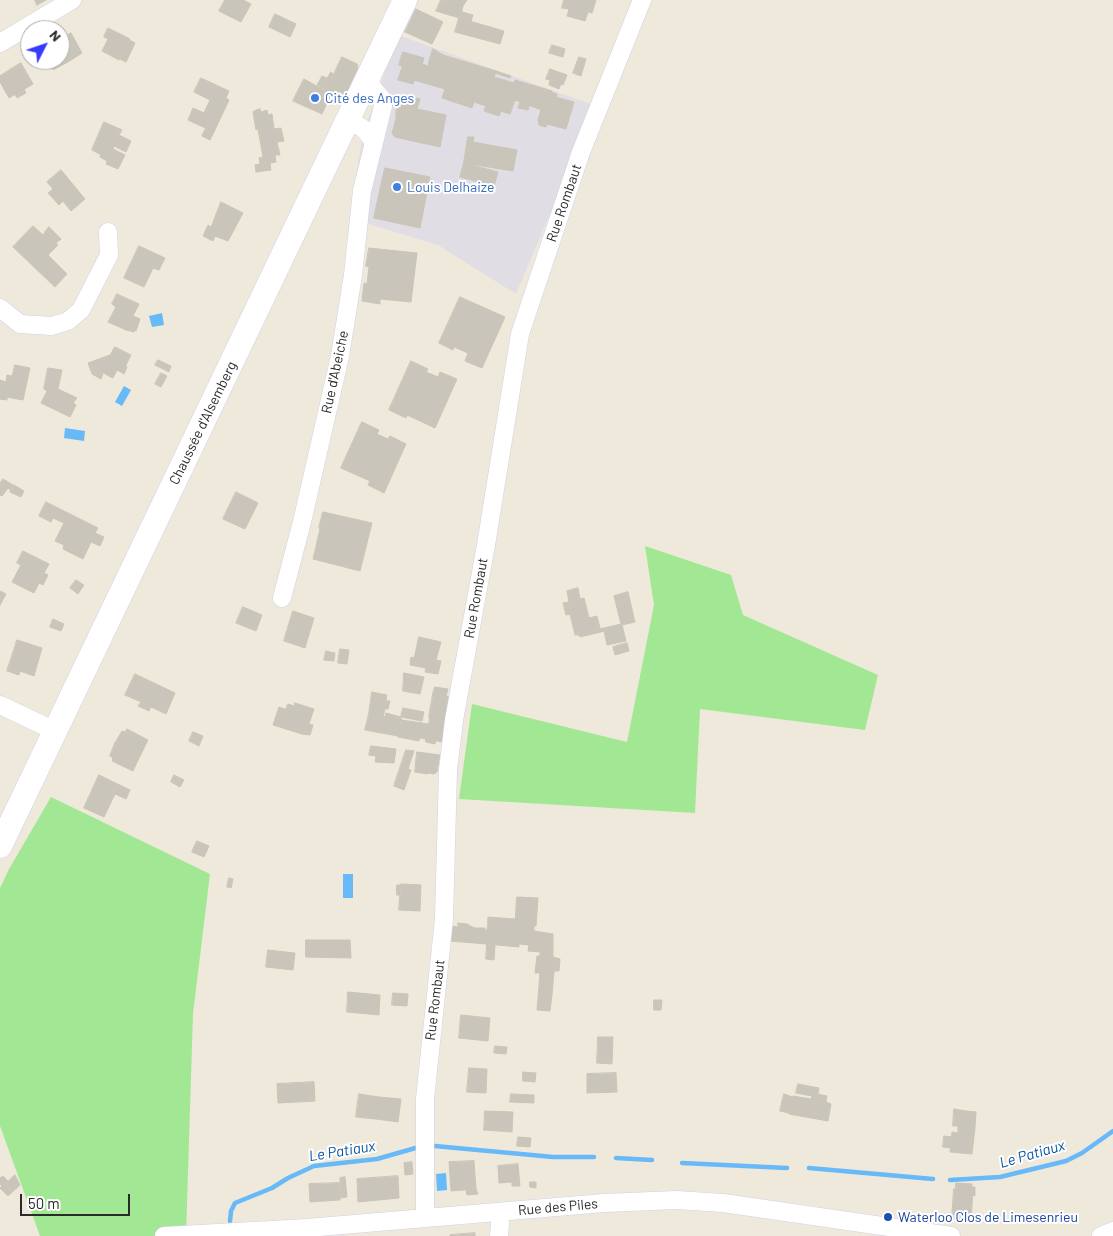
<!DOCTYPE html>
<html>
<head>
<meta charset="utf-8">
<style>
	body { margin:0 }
	#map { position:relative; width:1113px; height:1236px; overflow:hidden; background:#eee9db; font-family:Barlow,sans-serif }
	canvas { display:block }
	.north { position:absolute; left:20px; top:20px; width:50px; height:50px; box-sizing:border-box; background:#fff; border:1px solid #aaa; border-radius:50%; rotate:49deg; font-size:14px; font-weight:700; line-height:20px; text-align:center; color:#2a2a2a }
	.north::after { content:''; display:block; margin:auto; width:18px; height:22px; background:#373bff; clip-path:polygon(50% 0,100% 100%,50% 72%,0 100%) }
	.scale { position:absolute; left:20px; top:1194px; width:110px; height:22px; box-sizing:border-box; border:2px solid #2a2a2a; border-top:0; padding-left:6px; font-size:15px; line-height:18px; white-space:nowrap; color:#2a2a2a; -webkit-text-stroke:4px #fff; paint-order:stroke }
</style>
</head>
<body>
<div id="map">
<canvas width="1113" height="1236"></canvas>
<div class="north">N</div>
<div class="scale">50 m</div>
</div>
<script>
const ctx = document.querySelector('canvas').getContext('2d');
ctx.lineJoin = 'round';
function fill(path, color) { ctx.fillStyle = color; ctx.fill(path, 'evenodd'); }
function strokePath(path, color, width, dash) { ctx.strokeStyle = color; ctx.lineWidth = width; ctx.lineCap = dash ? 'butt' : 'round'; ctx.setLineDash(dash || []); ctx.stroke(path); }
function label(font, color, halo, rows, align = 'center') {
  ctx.font = font + ' Barlow,sans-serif'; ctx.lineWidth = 4; ctx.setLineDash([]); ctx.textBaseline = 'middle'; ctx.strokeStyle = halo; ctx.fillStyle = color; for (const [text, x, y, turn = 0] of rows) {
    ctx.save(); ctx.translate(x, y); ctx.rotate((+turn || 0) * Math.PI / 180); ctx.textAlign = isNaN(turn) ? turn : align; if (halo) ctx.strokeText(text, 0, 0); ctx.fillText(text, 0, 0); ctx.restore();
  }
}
fill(new Path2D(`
	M 398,35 L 596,106 L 516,294 L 438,245 L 349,218 L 363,134 Z`), '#e1dde5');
fill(new Path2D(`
	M 645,546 L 731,575 L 743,615 L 878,675 L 865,730 L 700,709 L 695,813 L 459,799 L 472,704 L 627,742 L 654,605 Z
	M 51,797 L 210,874 L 193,1014 L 186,1236 L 40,1236 L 0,1126 L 0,888 L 9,869 Z`), '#a2e894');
fill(new Path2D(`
	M 162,313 L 164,325 L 152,327 L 149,316 Z
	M 124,386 L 131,390 L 122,406 L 115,402 Z
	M 65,428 L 85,431 L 84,441 L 64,438 Z
	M 343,874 L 353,874 L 353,898 L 343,898 Z
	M 446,1173 L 447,1190 L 437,1191 L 436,1174 Z`), '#67b9f7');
strokePath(new Path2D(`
	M 435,1146 L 553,1157 L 594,1157
	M 616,1158 L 652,1160
	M 682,1163 L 787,1168
	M 809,1168 L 933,1179
	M 950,1180 L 1000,1177 L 1066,1161 L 1082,1153 L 1113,1131
	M 230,1221 L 231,1211 L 235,1203 L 272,1188 L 288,1178 L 314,1166 L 377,1159 L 419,1147`), '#67b9f7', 4.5);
const building = new Path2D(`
	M 35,0 L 46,0 L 37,5 Z
	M 225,0 L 243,0 L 251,4 L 241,22 L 219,11 Z
	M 441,0 L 454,5 L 449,15 L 436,11 Z
	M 444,0 L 459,0 L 456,6 Z
	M 459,0 L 467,0 L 463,6 L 458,3 Z
	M 564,0 L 596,0 L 592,13 L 588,12 L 585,21 L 567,16 L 569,9 L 562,8 Z
	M 458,3 L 463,6 L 460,18 L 449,15 L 454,5 L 456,6 Z
	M 416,9 L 443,22 L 432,44 L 405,32 Z
	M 462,12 L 473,15 L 471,21 L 460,18 Z
	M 275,14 L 296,24 L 290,37 L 269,27 Z
	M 459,18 L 504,31 L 500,44 L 455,32 Z
	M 108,28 L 130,39 L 119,60 L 102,51 L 108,39 L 104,37 Z
	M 71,33 L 82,53 L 68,62 L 60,48 L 60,40 Z
	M 129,40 L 135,43 L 126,62 L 120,59 Z
	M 552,45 L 565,49 L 563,57 L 549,53 Z
	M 60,48 L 68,62 L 53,70 L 48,60 L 60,60 Z
	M 433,49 L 443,55 L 440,65 L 429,62 Z
	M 403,52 L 424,58 L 420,72 L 399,65 Z
	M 443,55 L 496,71 L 494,77 L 514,83 L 515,80 L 552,91 L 544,111 L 515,100 L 510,114 L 501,111 L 499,116 L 484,111 L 486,106 L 474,102 L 472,108 L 442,98 L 445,89 L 414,80 L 417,71 L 420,72 L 422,64 L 428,66 L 429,62 L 440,65 Z
	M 342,57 L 357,64 L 358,68 L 351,83 L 334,74 Z
	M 579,57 L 586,59 L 581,76 L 573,73 Z
	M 21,63 L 33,84 L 9,98 L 0,82 L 0,76 Z
	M 403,66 L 417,71 L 413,84 L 398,80 Z
	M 550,69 L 567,75 L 563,85 L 561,84 L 559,89 L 549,85 L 550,80 L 546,79 Z
	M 496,71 L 511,76 L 510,78 L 495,73 Z
	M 331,72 L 333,74 L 326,90 L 317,85 L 322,76 L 327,78 Z
	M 334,74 L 351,83 L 344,99 L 325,91 Z
	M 201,78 L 229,91 L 226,98 L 229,100 L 214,132 L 188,120 L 193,108 L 204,113 L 210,100 L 194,92 Z
	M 304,79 L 331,94 L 322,114 L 293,101 Z
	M 24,89 L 26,93 L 17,98 L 15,94 Z
	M 551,92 L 557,94 L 546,127 L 539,125 L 538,120 L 541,110 L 544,111 Z
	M 404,95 L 420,99 L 417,109 L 446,115 L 440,147 L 395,137 L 392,133 L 396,119 L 396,110 L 401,107 Z
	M 555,97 L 574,102 L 566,129 L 547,124 Z
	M 520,103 L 529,106 L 528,110 L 518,108 Z
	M 260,109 L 261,112 L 267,110 L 268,115 L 272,114 L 274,129 L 281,128 L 284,141 L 277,142 L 280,155 L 275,155 L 276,162 L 270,163 L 271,170 L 256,172 L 255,165 L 260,164 L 259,158 L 263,157 L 258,129 L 256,130 L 253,112 L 256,110 Z
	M 104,122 L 122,130 L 119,135 L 131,141 L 126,152 L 114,146 L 113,149 L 125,155 L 118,169 L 106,164 L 107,161 L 100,157 L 101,155 L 92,150 Z
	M 206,128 L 214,132 L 210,140 L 202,136 Z
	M 468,137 L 474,137 L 473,142 L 517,150 L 513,171 L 464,163 Z
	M 464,163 L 498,172 L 494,186 L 460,177 Z
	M 385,168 L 430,177 L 420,228 L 374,218 Z
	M 61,170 L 85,199 L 71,211 L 63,201 L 59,205 L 48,193 L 53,189 L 47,182 Z
	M 221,202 L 243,213 L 228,241 L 215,236 L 213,241 L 203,236 L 208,225 L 211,227 Z
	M 33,226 L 43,235 L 45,232 L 58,245 L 48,255 L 67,274 L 55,287 L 13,247 Z
	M 49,227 L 61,239 L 56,243 L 45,232 Z
	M 139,246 L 165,258 L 159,270 L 153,268 L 144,287 L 124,278 Z
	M 369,248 L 417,253 L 411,302 L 380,299 L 380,304 L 362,301 L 364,283 L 367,284 L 369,267 L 366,266 Z
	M 117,294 L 139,304 L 126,330 L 108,322 L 116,307 L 112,304 Z
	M 460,297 L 505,317 L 482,368 L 465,361 L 468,353 L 454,347 L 453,350 L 439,343 Z
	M 133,316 L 140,319 L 136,331 L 135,330 L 134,332 L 126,330 Z
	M 115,347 L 131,355 L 123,371 L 115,367 L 112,374 L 104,371 L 101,379 L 92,374 L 88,363 L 110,355 Z
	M 158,360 L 171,366 L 169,372 L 155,365 Z
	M 411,361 L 428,369 L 426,372 L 438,377 L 440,372 L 457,379 L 435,428 L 407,415 L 406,418 L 389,410 Z
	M 15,365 L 30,368 L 23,400 L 7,397 L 7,400 L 0,399 L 0,380 L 6,382 L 7,375 L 12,376 Z
	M 125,366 L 127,367 L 124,374 L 117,370 L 113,378 L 105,374 L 104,371 L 112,374 L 115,367 L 123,371 Z
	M 48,368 L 62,370 L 58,389 L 77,398 L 73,403 L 76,405 L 70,417 L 41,403 L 47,391 L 44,389 Z
	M 161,373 L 167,376 L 161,387 L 155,384 Z
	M 362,422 L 379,430 L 377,434 L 388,439 L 390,436 L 406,444 L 384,493 L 368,485 L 370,481 L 341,468 Z
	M 3,479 L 13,485 L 10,490 L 8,488 L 2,496 L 0,495 L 0,484 Z
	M 14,485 L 24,491 L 21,497 L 10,492 Z
	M 236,492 L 258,503 L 245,529 L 223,519 Z
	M 46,502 L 98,528 L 95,533 L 104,537 L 100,546 L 91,542 L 83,559 L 63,549 L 64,545 L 55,541 L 64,523 L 53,518 L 51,522 L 39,516 Z
	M 323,512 L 372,523 L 360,571 L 313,559 L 320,529 L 319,528 Z
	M 23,551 L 49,564 L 44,573 L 48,575 L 43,585 L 39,583 L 34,593 L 12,582 L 21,565 L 17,563 Z
	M 76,580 L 84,585 L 78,594 L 70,588 Z
	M 578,588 L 580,599 L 584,598 L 589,618 L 597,616 L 601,632 L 580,637 L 579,635 L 575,635 L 570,614 L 566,615 L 563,603 L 569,602 L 567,591 Z
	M 0,591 L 6,594 L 0,605 Z
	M 628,592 L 635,622 L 622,625 L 626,641 L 607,645 L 604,631 L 601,632 L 600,629 L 621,624 L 614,596 Z
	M 243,607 L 262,615 L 256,631 L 236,623 Z
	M 293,611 L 314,618 L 305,648 L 284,641 Z
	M 53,619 L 64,624 L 61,631 L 50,627 Z
	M 419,637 L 441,642 L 436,660 L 441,661 L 438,674 L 425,672 L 426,668 L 410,665 L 411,657 L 414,658 Z
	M 17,640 L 42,648 L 40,655 L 15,647 Z
	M 627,643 L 629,651 L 615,655 L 613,647 Z
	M 15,647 L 40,655 L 34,676 L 20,671 L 19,675 L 7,671 Z
	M 340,649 L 349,650 L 347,664 L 338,663 Z
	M 326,651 L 335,653 L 334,661 L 324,660 Z
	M 404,673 L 424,677 L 420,694 L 403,691 Z
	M 135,674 L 175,693 L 166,714 L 151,707 L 149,711 L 138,706 L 141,702 L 125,695 Z
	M 435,687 L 448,689 L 446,696 L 433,694 Z
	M 372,692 L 387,695 L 386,701 L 390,701 L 388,709 L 385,709 L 383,717 L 369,714 Z
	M 433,694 L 451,697 L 446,720 L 429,717 Z
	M 295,703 L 314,709 L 309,724 L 305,723 L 302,734 L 273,725 L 279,707 L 293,712 Z
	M 288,704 L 294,706 L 293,712 L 286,709 Z
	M 403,708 L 424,712 L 422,721 L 401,717 Z
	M 386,713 L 401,717 L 400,719 L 386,716 Z
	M 369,714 L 402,719 L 398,736 L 365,730 Z
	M 430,717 L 446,720 L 445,727 L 429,724 Z
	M 401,720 L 422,723 L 419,741 L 398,737 Z
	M 305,723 L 313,725 L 310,735 L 302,734 Z
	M 422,723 L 445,727 L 443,742 L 420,738 Z
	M 127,729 L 148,740 L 140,756 L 115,743 L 122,731 L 125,732 Z
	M 193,732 L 203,736 L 199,746 L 189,741 Z
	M 426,739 L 436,740 L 435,744 L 426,742 Z
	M 115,743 L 140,756 L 133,771 L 112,761 L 113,758 L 110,756 Z
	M 371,746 L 396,749 L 394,763 L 375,762 L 376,756 L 369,755 Z
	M 406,750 L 414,751 L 408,769 L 411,770 L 404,790 L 394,786 Z
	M 417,752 L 440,755 L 437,772 L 434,774 L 428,773 L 427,774 L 415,772 Z
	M 99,775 L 130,790 L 126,799 L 115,794 L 104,817 L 84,808 Z
	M 174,775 L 184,780 L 180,787 L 171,782 Z
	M 197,841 L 209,846 L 204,857 L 192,852 Z
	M 229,878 L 233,879 L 231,888 L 227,887 Z
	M 401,884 L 421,885 L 420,911 L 399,910 Z
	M 397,885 L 400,885 L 400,895 L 397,895 Z
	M 517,897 L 538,898 L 536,926 L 520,925 L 520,927 L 522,927 L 521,934 L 530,935 L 529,945 L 519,944 L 519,947 L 487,944 L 488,917 L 515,919 Z
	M 458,923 L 468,924 L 468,925 L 475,928 L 485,928 L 485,930 L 487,930 L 487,944 L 449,941 L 450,926 L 458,927 Z
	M 520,925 L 534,926 L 534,931 L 553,934 L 553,957 L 560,959 L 559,971 L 547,971 L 545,994 L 552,995 L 550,1011 L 537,1010 L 540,973 L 535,973 L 537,956 L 540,956 L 540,952 L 528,951 L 530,935 L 521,934 L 522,927 L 520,927 Z
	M 306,940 L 350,940 L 351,958 L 306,957 Z
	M 487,944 L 495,945 L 494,960 L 486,959 Z
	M 268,950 L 295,953 L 293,970 L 266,967 Z
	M 547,971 L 554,971 L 552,995 L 545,994 Z
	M 348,992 L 380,995 L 379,1015 L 347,1012 Z
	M 393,993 L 408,994 L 407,1006 L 392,1005 Z
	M 654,1000 L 662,1000 L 661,1010 L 654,1010 Z
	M 461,1015 L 490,1018 L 488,1041 L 459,1038 Z
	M 598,1037 L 613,1037 L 612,1064 L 597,1063 Z
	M 495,1046 L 507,1047 L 506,1054 L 494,1053 Z
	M 469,1068 L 487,1069 L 486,1093 L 467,1092 Z
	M 523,1072 L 536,1073 L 535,1082 L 523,1081 Z
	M 616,1073 L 617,1092 L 587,1093 L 587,1074 Z
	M 314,1082 L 315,1101 L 278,1103 L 277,1084 Z
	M 798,1084 L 819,1088 L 818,1094 L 827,1096 L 826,1102 L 831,1104 L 828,1121 L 789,1114 L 793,1096 L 811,1099 L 812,1096 L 796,1093 Z
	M 359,1094 L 379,1097 L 376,1119 L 356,1117 Z
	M 511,1094 L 534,1095 L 534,1103 L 510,1102 Z
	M 784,1094 L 793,1097 L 789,1113 L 780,1111 Z
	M 379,1097 L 401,1099 L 398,1122 L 376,1119 Z
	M 954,1109 L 966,1111 L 965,1127 L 975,1128 L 972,1154 L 950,1152 L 952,1132 L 958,1133 L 958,1126 L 953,1126 Z
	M 485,1111 L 513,1112 L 512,1132 L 484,1130 Z
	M 966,1111 L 976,1112 L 975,1128 L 965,1127 Z
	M 944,1136 L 952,1137 L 951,1148 L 943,1147 Z
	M 518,1137 L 531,1138 L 530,1147 L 517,1146 Z
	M 474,1161 L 476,1189 L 451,1191 L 449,1162 Z
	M 412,1162 L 413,1174 L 405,1175 L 404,1163 Z
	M 518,1164 L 520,1186 L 512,1186 L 512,1182 L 499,1183 L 498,1166 Z
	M 15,1175 L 20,1185 L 8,1196 L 0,1188 L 2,1186 L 0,1184 L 0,1178 L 3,1176 L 8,1181 Z
	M 398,1176 L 399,1198 L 358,1202 L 357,1179 Z
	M 345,1177 L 347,1197 L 340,1198 L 340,1178 Z
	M 530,1182 L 536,1182 L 536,1188 L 530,1187 Z
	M 339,1183 L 340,1200 L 310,1202 L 309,1184 Z
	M 956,1183 L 972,1184 L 972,1187 L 975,1187 L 975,1196 L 972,1195 L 973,1191 L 956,1189 Z
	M 476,1189 L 478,1194 L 467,1195 L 466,1190 Z
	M 954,1189 L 973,1191 L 971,1221 L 952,1219 Z
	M 475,1233 L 475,1236 L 450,1236 L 450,1235 Z`);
fill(building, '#c9c5bb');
strokePath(building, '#c9c5b5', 1);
const minor = new Path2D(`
	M 0,43 L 72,0
	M 347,121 C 362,126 366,129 374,143
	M 0,308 L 20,324 L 52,326 L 68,321 L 81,310 L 109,255 L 108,232
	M 282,598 L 302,522 L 340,356 L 353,275 L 362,191 L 383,106 L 382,99 L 366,80
	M 0,705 L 55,731
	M 425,1217 L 425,1099 L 444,919 L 448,770 L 454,720 L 486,545 L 520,334 L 581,152 L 642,0
	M 164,1236 L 307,1228 L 604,1203 L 677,1200 L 723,1203 L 951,1236
	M 499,1236 L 501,1212
	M 1101,1236 L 1113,1231`);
const secondary = new Path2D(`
	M 0,846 L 405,0`);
strokePath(minor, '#d1d1e4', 19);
strokePath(secondary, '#d1d1e4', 25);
strokePath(minor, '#fff', 18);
strokePath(secondary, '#fff', 24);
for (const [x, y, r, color] of [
	[315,98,5,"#3f7fe0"],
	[397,187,5,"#3f7fe0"],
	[888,1217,5,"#1a4fb4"]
]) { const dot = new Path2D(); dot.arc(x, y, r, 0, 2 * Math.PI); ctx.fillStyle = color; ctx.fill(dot); strokePath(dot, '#fff', 2); }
label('14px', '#366cbe', '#fff', [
	["Cité des Anges",325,98],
	["Louis Delhaize",407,187]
], 'left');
label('14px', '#2a2a2a', '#fff', [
	["Rue Rombaut",564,203,-71],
	["Rue d'Abeiche",335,372,-78],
	["Chaussée d'Alsemberg",203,423,-64],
	["Rue Rombaut",476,598,-80],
	["Rue Rombaut",435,1000,-83],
	["Rue des Piles",558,1207,-5]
]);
label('14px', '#164399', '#fff', [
	["Waterloo Clos de Limesenrieu",898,1217]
], 'left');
label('italic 15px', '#0453a5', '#fff', [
	["Le Patiaux",342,1151,-9],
	["Le Patiaux",1032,1154,-16]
]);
</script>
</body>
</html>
